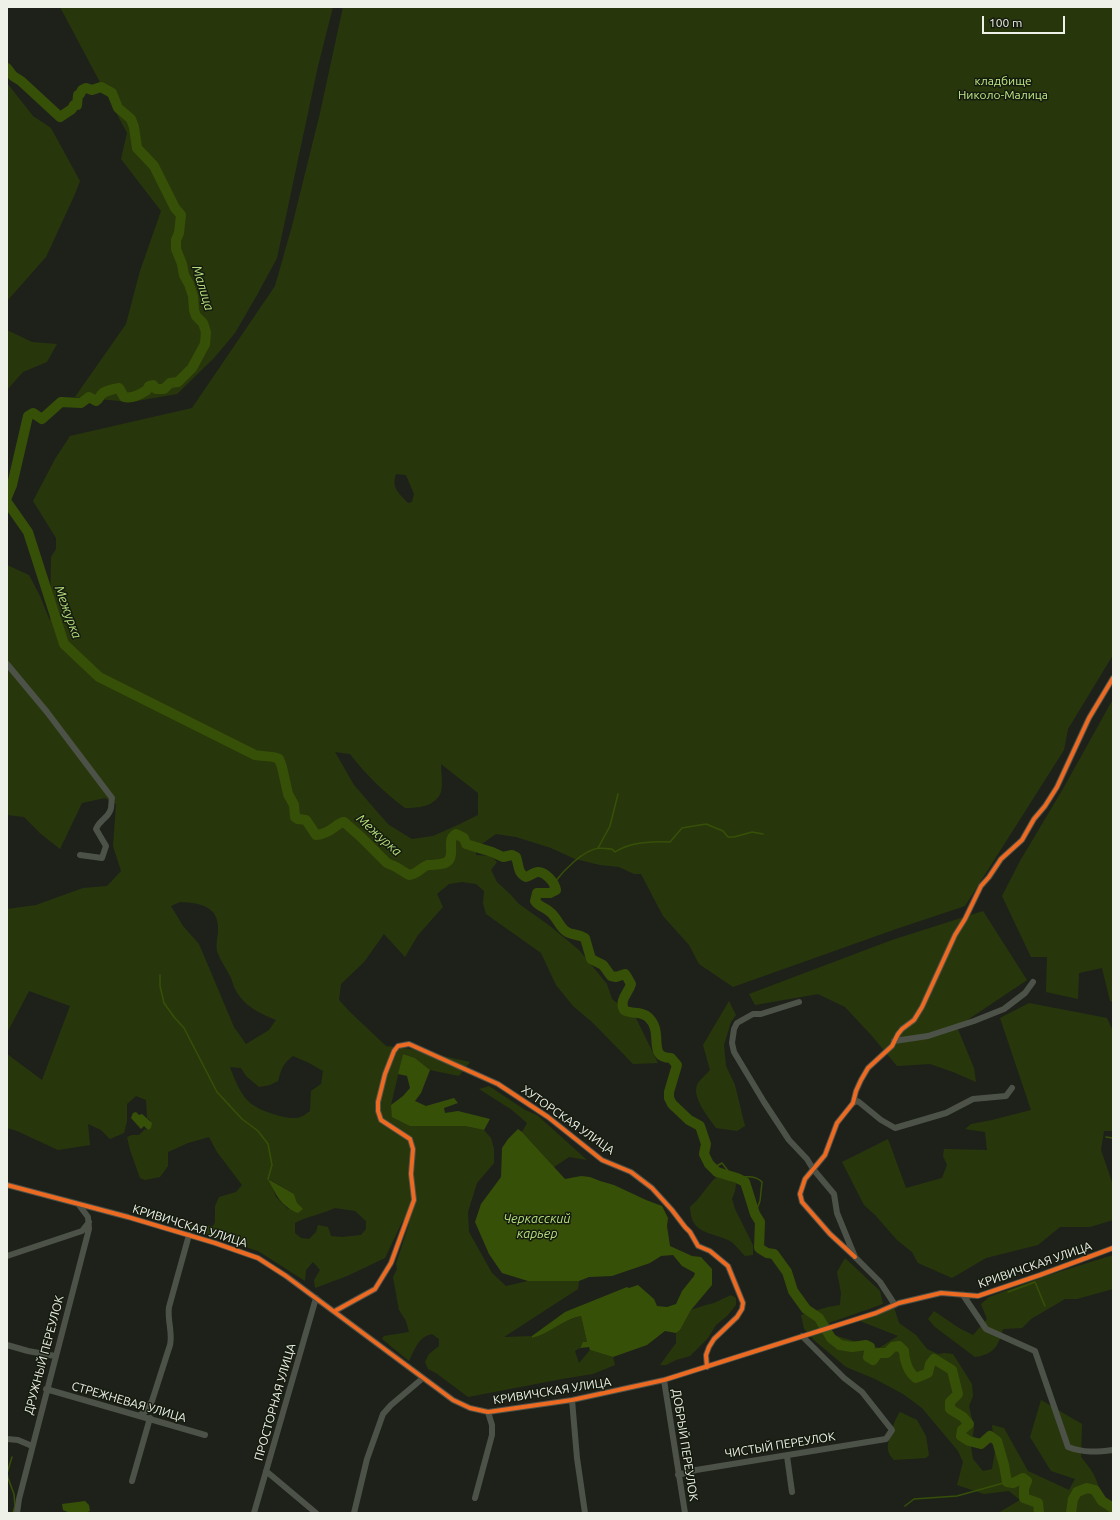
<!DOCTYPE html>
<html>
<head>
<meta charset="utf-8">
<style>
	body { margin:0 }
	#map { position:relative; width:1120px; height:1520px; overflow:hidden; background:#1e211a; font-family:Ubuntu,sans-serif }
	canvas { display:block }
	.frame { position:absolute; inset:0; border:8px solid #edf1e8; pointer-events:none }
	.scale { position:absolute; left:982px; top:16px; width:83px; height:18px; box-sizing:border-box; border:2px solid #edf1e8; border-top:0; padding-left:5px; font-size:12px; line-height:14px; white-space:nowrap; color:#edf1e8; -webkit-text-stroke:3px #151b0e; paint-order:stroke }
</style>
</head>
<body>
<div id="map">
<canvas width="1120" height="1520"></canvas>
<div class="frame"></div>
<div class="scale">100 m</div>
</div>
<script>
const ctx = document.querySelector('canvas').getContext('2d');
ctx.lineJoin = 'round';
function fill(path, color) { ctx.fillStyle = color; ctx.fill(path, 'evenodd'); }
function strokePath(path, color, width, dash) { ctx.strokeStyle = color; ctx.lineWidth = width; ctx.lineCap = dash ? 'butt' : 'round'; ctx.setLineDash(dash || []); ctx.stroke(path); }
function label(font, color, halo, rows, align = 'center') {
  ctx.font = font + ' Ubuntu,sans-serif'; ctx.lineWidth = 3; ctx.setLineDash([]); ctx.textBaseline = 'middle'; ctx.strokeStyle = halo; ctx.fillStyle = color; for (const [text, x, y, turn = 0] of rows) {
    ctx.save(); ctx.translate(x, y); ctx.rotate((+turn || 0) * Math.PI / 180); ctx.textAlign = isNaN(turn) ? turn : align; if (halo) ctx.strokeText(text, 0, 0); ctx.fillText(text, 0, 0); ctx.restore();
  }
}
fill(new Path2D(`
	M 60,7 L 333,7 L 318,66 L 277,258 L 257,295 L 235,333 L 214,358 L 177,394 L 131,402 L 75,397 L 126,324 L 140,271 L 161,211 L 121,159 L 127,133 Z
	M 343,7 L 1113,7 L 1113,655 L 1068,729 L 1064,750 L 965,906 L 896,929 L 733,987 L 699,964 L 689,945 L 663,916 L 641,874 L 634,874 L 619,867 L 600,865 L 575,859 L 551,848 L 516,837 L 496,834 L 476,848 L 476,855 L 491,856 L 497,862 L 491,870 L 497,882 L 510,894 L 519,904 L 550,926 L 579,950 L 607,984 L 612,999 L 636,1018 L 658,1063 L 633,1064 L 592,1022 L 573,1006 L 556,985 L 541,953 L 486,914 L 483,903 L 484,891 L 476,884 L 462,882 L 449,884 L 437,894 L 443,907 L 418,935 L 405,957 L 384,934 L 364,962 L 341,984 L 339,1000 L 349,1011 L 386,1046 L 411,1049 L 470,1062 L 459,1076 L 430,1070 L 415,1058 L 403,1054 L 391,1105 L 410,1126 L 465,1126 L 484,1130 L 491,1138 L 494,1149 L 494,1163 L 477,1183 L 468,1212 L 469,1232 L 492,1273 L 506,1286 L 528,1281 L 579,1281 L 578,1289 L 504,1337 L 532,1336 L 533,1338 L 566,1321 L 581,1316 L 587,1342 L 581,1345 L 580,1348 L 575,1351 L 579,1363 L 590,1350 L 613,1357 L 615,1365 L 593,1374 L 562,1379 L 468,1397 L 436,1373 L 428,1369 L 425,1362 L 429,1354 L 439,1346 L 439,1339 L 432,1334 C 418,1337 415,1349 409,1361 L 382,1339 L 384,1336 L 409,1332 L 406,1321 L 399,1310 L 393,1277 L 397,1269 L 396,1264 L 409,1224 L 403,1220 L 385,1258 L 347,1276 L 315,1288 L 314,1280 L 320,1270 L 313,1262 L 306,1270 L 305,1281 L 258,1251 L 193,1230 L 188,1225 L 213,1226 L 215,1222 L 215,1206 L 219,1197 L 236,1192 L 242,1185 L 217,1152 L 209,1137 L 188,1143 L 168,1152 L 168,1166 L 160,1177 L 145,1180 L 140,1178 L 130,1150 L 127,1137 L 132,1135 L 139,1135 L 145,1129 L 148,1130 L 150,1120 L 147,1118 L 146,1100 L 136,1096 L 127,1104 L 127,1121 L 124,1133 L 110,1139 L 101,1130 L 88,1124 L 90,1145 L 58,1150 L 17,1131 L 7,1128 L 7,1054 L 42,1080 L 70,1006 L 29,991 L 7,1033 L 7,909 L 36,905 L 83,888 L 107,886 L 121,871 L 113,846 L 116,804 L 105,798 L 82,803 L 60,849 L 41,834 L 24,817 L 7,815 L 7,565 L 29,575 L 40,596 L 50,621 L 51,557 L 56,549 L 56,538 L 33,501 L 55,459 L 70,436 L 192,408 L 275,286 L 292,226 L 320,113 ZM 396,474 L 406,475 L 414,494 L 412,502 L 408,503 C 399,493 391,488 396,474 ZM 335,752 L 350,754 C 366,775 384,792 405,808 C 418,808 435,807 441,792 C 443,784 441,772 441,764 L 478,793 L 478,815 L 462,823 L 433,836 L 412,839 L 389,825 L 380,815 L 354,785 ZM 180,902 C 203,903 220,907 218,933 C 217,939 216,946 217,951 C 220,960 226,968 230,976 C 232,980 233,984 234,987 C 243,1006 259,1013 276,1020 L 269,1030 L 246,1044 L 234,1027 L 199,944 L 183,926 L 171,906 ZM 293,1056 L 309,1063 L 323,1071 L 321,1084 L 311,1091 L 310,1111 C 306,1114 301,1118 296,1118 C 283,1119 256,1110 247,1100 C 239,1091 234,1078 230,1067 L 241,1068 L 246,1076 L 259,1087 L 270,1085 L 278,1081 C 281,1070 283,1063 293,1056 ZM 269,1179 L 294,1194 L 297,1203 L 288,1209 L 276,1197 ZM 335,1208 L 355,1211 L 366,1221 L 366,1229 L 361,1235 L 342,1237 L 331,1236 L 328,1227 L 318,1225 L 316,1232 L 309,1239 L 301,1238 L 295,1233 L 295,1223 C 308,1216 322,1214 335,1208 Z
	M 7,83 L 33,116 L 51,128 L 80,181 L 75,194 L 46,257 L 7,301 Z
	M 7,330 L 32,342 L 57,344 L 47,362 L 23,372 L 7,390 Z
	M 1113,699 L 1113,1002 L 1110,1001 L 1102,968 L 1079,973 L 1078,999 L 1046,992 L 1047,957 L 1031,957 L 1002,896 L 1020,861 L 1064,787 Z
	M 983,911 L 1027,980 L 957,1027 L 974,1068 L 976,1082 L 953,1072 L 930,1064 L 897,1066 L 872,1036 L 845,1007 L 818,994 L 755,1005 L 749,994 L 892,940 Z
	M 729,1001 L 736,1015 L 731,1022 L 724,1045 L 726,1066 L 735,1085 L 745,1126 L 737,1131 L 716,1128 C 709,1118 692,1098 697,1085 C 700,1079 706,1075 710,1070 L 703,1045 Z
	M 1029,1003 L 1107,1018 L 1113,1031 L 1113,1131 L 1104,1131 L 1101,1150 L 1113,1185 L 1113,1220 L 1090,1227 L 1060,1227 L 1038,1245 L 986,1258 L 952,1278 L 918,1263 L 912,1252 L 897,1240 L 875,1215 L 864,1205 L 842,1162 L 888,1139 L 906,1188 L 942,1178 L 947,1165 L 943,1156 L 944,1149 L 987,1150 L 985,1132 L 965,1129 L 971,1124 L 992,1120 L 1031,1110 L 1000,1018 Z
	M 489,1086 L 525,1110 L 537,1115 L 587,1160 L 569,1157 L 554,1167 L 522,1132 L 527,1123 L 512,1110 L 479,1089 Z
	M 720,1174 L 736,1183 L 735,1191 L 732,1199 L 735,1209 L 753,1245 L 753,1255 L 745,1256 C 741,1252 735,1244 730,1241 C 710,1231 691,1235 690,1207 C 702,1197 708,1183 720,1174 Z
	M 1113,1255 L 1113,1289 L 1077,1299 L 1065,1299 L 1031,1319 L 1022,1328 L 1003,1329 C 998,1347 994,1354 975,1357 L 935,1327 L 928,1319 L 934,1311 L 959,1328 L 973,1335 L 987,1319 L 981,1304 L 989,1297 L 1046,1276 Z
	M 845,1258 L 880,1291 L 883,1304 L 829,1323 L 833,1335 L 879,1348 L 898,1336 L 860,1321 L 894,1307 L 899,1323 L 916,1335 L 927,1349 L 938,1354 L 945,1353 L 953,1354 L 972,1384 L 973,1396 L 969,1406 L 974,1428 L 971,1447 L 973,1459 L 983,1471 L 992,1469 L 995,1451 L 992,1425 L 1004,1428 L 1028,1471 L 1069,1490 L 1075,1479 L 1051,1471 L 1030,1437 L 1041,1400 L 1082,1424 L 1081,1457 C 1095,1473 1101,1486 1102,1507 L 1113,1513 L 998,1513 L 1020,1500 L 1009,1491 L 984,1494 L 957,1485 L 963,1462 L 958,1451 L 922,1408 L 903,1394 L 875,1379 L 846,1367 L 815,1341 L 804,1329 L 801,1315 L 828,1307 L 840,1305 L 841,1293 L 837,1272 Z
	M 731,1295 L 736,1298 L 736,1305 L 727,1316 L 716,1325 L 708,1338 L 690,1356 L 676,1360 L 666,1365 L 660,1365 L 676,1343 L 676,1333 L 680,1330 L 691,1310 L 706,1305 L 714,1303 Z
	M 900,1412 L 917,1420 L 926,1436 L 929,1455 L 926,1458 L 894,1460 C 891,1457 888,1453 888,1449 C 887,1441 895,1418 900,1412 Z`), '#28370b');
fill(new Path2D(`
	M 403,1054 L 415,1058 L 430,1070 L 421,1093 L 415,1101 L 426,1106 L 454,1098 L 458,1103 L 444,1108 L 445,1113 L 458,1111 L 490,1119 L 484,1130 L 465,1126 L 410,1126 L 392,1117 L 391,1105 L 403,1096 L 410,1088 L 407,1076 L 398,1074 Z
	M 136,1112 L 139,1115 L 142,1114 L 152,1123 L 151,1128 L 148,1130 L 144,1126 L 141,1129 L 131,1118 L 133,1113 Z
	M 518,1129 L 522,1132 L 565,1179 L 581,1176 L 590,1177 L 600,1181 L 614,1185 L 646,1200 L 662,1206 L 668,1218 L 667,1226 L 670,1246 L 692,1256 L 701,1257 L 712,1269 L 712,1285 L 691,1310 L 680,1330 L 676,1333 L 665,1331 L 647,1345 L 613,1357 L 590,1350 L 589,1347 L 580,1348 L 583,1342 L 587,1342 L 581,1316 C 563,1319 549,1334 532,1338 L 532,1336 L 565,1312 L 627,1287 L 629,1288 L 638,1285 L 654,1299 L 657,1306 L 667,1307 L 676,1304 L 682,1291 L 694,1276 L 695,1273 L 682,1266 L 673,1255 L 661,1256 L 650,1263 L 612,1276 L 589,1277 L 579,1281 L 528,1281 L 502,1273 L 489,1254 L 475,1222 L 481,1204 L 501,1177 L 502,1148 L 508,1139 Z
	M 268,1179 L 294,1194 L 297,1203 L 303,1209 L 298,1213 C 281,1206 276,1195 268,1179 Z
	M 85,1501 L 89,1505 L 90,1511 C 83,1515 70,1514 63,1510 L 62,1504 Z`), '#375008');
strokePath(new Path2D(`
	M 598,848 L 610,826 L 618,794
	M 554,883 C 563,871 583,850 599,848 C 603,848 608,849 612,849 L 615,852 C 630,842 652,841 670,842 L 682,828 L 706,824 L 723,831 L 728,837 L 734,837 L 752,832 L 763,834
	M 160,975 L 160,986 L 164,1003 L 174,1017 L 184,1028 L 217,1092 L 242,1119 L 258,1131 L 268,1144 L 272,1165 L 268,1179
	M 1106,1137 L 1113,1138
	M 713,1168 L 722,1163 L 732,1176
	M 737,1178 C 746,1176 756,1175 762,1182 L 760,1201 L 755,1214
	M 1008,1292 L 1035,1282 L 1045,1306
	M 12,1457 L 7,1473 L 8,1478 L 14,1494 L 15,1506 L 13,1513
	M 905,1506 L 914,1499 L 957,1496 L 1007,1482`), '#375008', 1.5);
strokePath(new Path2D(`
	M 7,68 L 13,76 L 21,81 L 60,117 L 72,109 L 74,105 L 77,105 L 78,95 L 80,94 L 82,90 L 86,88 L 92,90 L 101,87 L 112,93 L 118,108 L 131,119 L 134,127 L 137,148 L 154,166 L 175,208 L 181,215 L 179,233 L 176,240 L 176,249 L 182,264 L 184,275 L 189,284 L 193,296 L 194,310 L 196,316 L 203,323 L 206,332 L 205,344 L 192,368 L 178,382 L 170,383 L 164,389 L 156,389 L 153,385 L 149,386 L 147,390 C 141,394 131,399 124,397 L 119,388 C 114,389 106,391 103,393 C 99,396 100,399 96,401 L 89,397 L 81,403 L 61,402 L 42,419 L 33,413 L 28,416 L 12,485 L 7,497
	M 7,502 L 28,532 L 64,644 L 99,677 L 255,755 C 263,757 271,755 279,759 L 282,767 L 288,794 L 294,805 L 295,817 L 298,819 L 306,820 L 316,835 C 331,834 336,823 344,822 L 361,837 L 387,863 L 396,867 L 409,875 C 418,874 421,867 428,865 C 435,864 444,866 449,860 C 455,851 446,840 456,834 L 464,838 L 466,844 L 492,852 L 503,857 L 512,855 L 516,857 C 519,864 517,873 526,877 C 530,876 534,872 538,872 C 546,872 555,883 556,890 L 550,893 L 537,893 L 535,901 C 539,907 545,907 550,912 C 557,917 559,927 567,932 C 572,935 578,934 585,938 L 591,959 L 603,965 L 611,976 L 616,977 L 625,974 L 627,977 L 631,984 C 628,994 619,999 624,1010 C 632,1015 640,1010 648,1017 C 665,1032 646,1058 671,1058 L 677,1065 L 669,1092 L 669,1098 L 672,1104 L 689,1120 L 700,1126 L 706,1144 L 704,1154 L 709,1164 L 717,1172 L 737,1178 L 745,1182 L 755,1214 L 760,1222 L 759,1248 L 767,1253 L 774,1254 L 787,1272 L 793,1291 L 806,1309 L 819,1318 L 831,1338 L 840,1345 L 852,1347 L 866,1345 L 870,1347 L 868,1357 L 873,1360 L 878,1353 L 887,1353 L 893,1347 L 899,1346 L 904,1351 C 904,1360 908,1372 916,1378 L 928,1373 L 930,1364 L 934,1359 L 952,1370 L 958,1394 L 950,1402 L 950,1409 L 963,1417 L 969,1424 L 962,1430 L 961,1436 L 969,1441 L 981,1444 L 990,1436 L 997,1441 L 1004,1465 L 1007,1482 L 1013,1483 L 1023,1478 L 1027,1481 L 1024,1488 L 1024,1498 L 1038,1503 L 1039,1513
	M 1071,1513 L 1073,1499 L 1077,1492 L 1087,1488 L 1095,1490 L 1102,1501 L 1113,1508`), '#375008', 10);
strokePath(new Path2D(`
	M 7,664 L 47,712 L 112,798 C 111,802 112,808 110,811 C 107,819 100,819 96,829 L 106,846 L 102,858 L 80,855
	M 799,1002 L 761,1014 L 753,1014 L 737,1023 L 734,1029 L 732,1043 L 734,1052 L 764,1102 L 789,1140 L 807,1159 L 813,1169 L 834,1194 L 837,1213 L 855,1257 L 880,1282 L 895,1305
	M 894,1041 L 928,1036 L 974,1021 L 1004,1009 L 1025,993 L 1033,982
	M 853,1103 L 857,1101 L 859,1102 L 881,1120 L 895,1128 L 946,1113 L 973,1099 L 1006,1096 L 1012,1088
	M 7,1185 L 128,1217 L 215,1243 L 258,1258 L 286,1276 L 453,1400 L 470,1408 L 488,1412 L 572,1400 L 664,1380 L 876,1313 L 899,1303 L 941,1293 L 978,1296 L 1040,1275 L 1113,1248
	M 7,1256 L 82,1231 L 89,1222
	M 855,1257 L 830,1234 L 802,1202 L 800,1194 L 805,1179 L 825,1155 L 837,1123 L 853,1103 L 856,1091 L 861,1080 L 868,1068 L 892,1046 L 898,1034 L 902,1029 L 914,1020 L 922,1007 L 955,935 L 965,919 L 981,886 L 989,877 L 1001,859 L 1022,840 L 1034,819 L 1045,806 L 1057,787 L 1089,718 L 1113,678
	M 963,1295 L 986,1329 L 1035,1351 L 1068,1447 C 1084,1453 1097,1452 1113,1450
	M 335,1311 L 375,1289 L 391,1263 L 414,1200 L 411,1174 L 413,1149 L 410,1139 L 381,1120 L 378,1111 L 378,1102 L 385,1074 L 394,1051 L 398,1046 L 409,1044 L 498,1084 L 548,1117 L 602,1160 L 631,1172 L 652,1188 L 672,1210 L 685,1227 L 690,1232 L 698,1246 L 710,1251 L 728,1266 L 743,1303 L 742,1309 L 737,1317 L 714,1339 L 709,1347 L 706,1355 L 707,1367
	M 7,1345 L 28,1351 L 55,1356
	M 664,1380 L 685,1513
	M 46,1389 L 205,1435
	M 572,1400 L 577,1458 L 585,1513
	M 139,1416 L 147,1410 L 152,1401 L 170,1345 C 173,1333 167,1320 169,1307 L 189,1235
	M 7,1439 L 18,1440 L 32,1446
	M 787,1456 L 792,1492
	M 266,1471 L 316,1513
	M 678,1475 L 696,1470 L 886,1439 L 892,1430 L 862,1392 L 844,1378 L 802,1336
	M 132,1481 L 150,1418
	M 475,1498 L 492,1435 L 492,1425 L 488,1412
	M 17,1513 L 19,1499 L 89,1229 L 88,1217 L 79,1205
	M 254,1513 L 316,1298
	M 354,1513 L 367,1459 L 383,1414 L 391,1405 L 423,1378`), '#4d5248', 6);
strokePath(new Path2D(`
	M 7,1185 L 128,1217 L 215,1243 L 258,1258 L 286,1276 L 453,1400 L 470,1408 L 488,1412 L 572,1400 L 664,1380 L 876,1313 L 899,1303 L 941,1293 L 978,1296 L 1040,1275 L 1113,1248
	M 855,1257 L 830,1234 L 802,1202 L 800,1194 L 805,1179 L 825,1155 L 837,1123 L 853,1103 L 856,1091 L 861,1080 L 868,1068 L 892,1046 L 898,1034 L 902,1029 L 914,1020 L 922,1007 L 955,935 L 965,919 L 981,886 L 989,877 L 1001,859 L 1022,840 L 1034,819 L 1045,806 L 1057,787 L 1089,718 L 1113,678
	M 335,1311 L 375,1289 L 391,1263 L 414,1200 L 411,1174 L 413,1149 L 410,1139 L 381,1120 L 378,1111 L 378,1102 L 385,1074 L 394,1051 L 398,1046 L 409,1044 L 498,1084 L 548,1117 L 602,1160 L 631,1172 L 652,1188 L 672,1210 L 685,1227 L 690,1232 L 698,1246 L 710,1251 L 728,1266 L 743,1303 L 742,1309 L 737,1317 L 714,1339 L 709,1347 L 706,1355 L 707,1367`), '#ed6a23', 4);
label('12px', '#bee886', '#151b0e', [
	["кладбище",1003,81],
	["Николо-Малица",1003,95]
]);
label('12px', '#edf1e8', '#151b0e', [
	["ХУТОРСКАЯ УЛИЦА",568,1120,35],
	["КРИВИЧСКАЯ УЛИЦА",190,1226,17],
	["КРИВИЧСКАЯ УЛИЦА",1035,1265,-19],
	["ДРУЖНЫЙ ПЕРЕУЛОК",44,1355,-75],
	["КРИВИЧСКАЯ УЛИЦА",552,1391,-9],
	["СТРЕЖНЕВАЯ УЛИЦА",129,1402,16],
	["ПРОСТОРНАЯ УЛИЦА",275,1402,-74],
	["ДОБРЫЙ ПЕРЕУЛОК",685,1445,81],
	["ЧИСТЫЙ ПЕРЕУЛОК",780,1445,-9]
]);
label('italic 13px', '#b4de7c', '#151b0e', [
	["Малица",203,288,73],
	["Межурка",68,612,70],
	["Межурка",379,835,42],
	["Черкасский",537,1219],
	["карьер",537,1234]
]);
</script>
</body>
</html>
